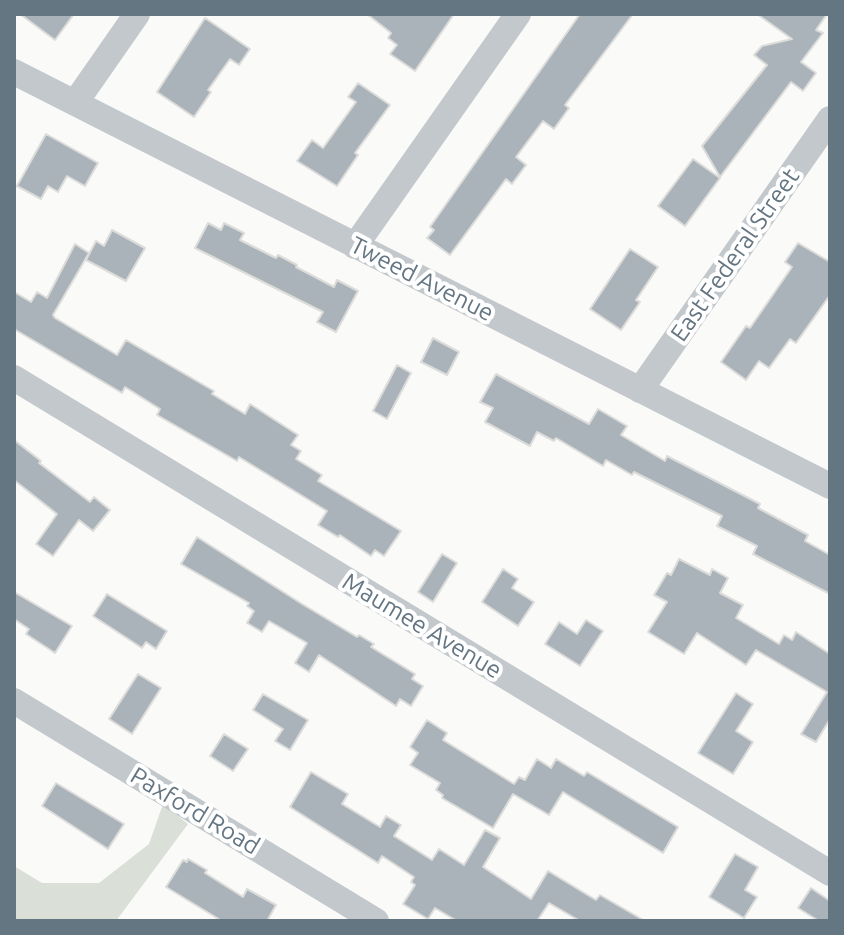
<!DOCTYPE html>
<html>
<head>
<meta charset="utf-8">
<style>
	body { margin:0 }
	#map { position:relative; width:844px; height:935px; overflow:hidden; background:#fafaf8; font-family:Ubuntu,sans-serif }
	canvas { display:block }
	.frame { position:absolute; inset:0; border:16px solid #657683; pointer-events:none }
</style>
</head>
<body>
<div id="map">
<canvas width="844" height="935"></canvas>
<div class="frame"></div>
</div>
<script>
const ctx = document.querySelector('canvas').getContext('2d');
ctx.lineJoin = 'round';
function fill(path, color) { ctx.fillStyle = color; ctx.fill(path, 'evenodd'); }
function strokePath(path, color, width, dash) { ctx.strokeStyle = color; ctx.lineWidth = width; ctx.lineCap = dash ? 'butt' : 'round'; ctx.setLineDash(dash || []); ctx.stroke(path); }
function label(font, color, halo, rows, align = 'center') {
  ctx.font = font + ' Ubuntu,sans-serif'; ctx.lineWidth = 8; ctx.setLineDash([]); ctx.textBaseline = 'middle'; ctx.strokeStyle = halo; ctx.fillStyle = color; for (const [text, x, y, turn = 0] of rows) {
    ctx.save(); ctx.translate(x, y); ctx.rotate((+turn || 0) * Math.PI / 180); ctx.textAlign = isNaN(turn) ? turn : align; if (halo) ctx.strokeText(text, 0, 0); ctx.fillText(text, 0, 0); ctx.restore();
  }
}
fill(new Path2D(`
	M 163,804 L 188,824 L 116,921 L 14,921 L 14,866 L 42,883 L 99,883 L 149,844 Z`), '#dadfd7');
const building = new Path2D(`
	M 20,14 L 74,14 L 55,40 Z
	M 367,14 L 454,14 L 415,71 L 390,54 L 397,45 L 388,38 L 391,33 Z
	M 580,14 L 633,14 L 565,105 L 569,108 L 554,129 L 543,121 L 516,157 L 526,165 L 512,184 L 506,179 L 450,255 L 427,238 L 434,230 L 430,227 Z
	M 757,14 L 827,14 L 816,30 L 823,33 L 801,62 L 816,73 L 803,91 L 791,82 L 720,177 L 702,146 L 767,65 L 754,55 L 762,46 L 792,39 Z
	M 205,18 L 250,49 L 239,65 L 230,59 L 208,90 L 211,92 L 194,117 L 157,92 Z
	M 358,83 L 390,105 L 355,153 L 358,155 L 337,186 L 297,161 L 312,140 L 323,148 L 356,102 L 348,97 Z
	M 46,134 L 98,163 L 85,186 L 67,176 L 58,192 L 48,186 L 41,199 L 17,186 Z
	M 693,159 L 720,178 L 685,226 L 658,206 Z
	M 208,223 L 221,230 L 224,223 L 244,233 L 240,240 L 276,258 L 278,255 L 297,265 L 296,267 L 334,287 L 337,280 L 358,291 L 336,332 L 317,322 L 323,312 L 195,248 Z
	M 112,230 L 145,248 L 126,281 L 86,260 L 96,241 L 104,246 Z
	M 798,243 L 830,262 L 830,295 L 796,343 L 790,339 L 769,368 L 759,361 L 746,380 L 721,362 L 746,326 L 750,328 L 792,267 L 785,262 Z
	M 75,244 L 89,253 L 53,315 L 55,318 L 117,355 L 126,340 L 214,391 L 212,394 L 245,414 L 250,404 L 298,435 L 291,445 L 301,451 L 296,459 L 322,475 L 318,481 L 401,531 L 384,556 L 375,550 L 371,556 L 340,535 L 338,537 L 318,525 L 327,511 L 239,457 L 237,461 L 157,415 L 160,409 L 125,387 L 122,393 L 14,329 L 14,292 L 31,302 L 37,292 L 47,298 Z
	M 630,249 L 658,267 L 636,300 L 640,302 L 621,330 L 590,309 Z
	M 433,338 L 459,352 L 447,375 L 421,362 Z
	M 397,365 L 411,373 L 387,419 L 373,411 Z
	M 496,374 L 589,424 L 598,409 L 627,426 L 621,435 L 665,461 L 667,456 L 760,504 L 758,508 L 808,535 L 805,541 L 830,555 L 830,594 L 753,554 L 757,546 L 717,526 L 722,516 L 634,472 L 632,475 L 606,460 L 603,466 L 556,438 L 554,441 L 537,432 L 530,446 L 485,422 L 493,408 L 480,402 Z
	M 14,440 L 41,461 L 39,463 L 90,502 L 94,497 L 110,510 L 93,531 L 79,520 L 53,556 L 36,544 L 57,514 L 14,480 Z
	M 197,537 L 302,604 L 357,637 L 359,635 L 374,644 L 371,647 L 415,674 L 412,679 L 423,686 L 411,706 L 400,699 L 396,706 L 319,655 L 309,672 L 295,663 L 307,643 L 269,621 L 262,632 L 247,623 L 254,611 L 247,606 L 249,603 L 181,564 Z
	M 442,554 L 457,563 L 433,602 L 418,592 Z
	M 679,559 L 710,575 L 712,569 L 728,578 L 720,593 L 743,605 L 736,618 L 779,644 L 784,635 L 792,640 L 796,632 L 830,654 L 830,719 L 816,742 L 801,734 L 827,692 L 756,650 L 746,665 L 697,633 L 684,654 L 648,632 L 667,602 L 654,595 L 667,573 L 671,575 Z
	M 503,569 L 518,579 L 512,588 L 534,602 L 518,626 L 482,602 Z
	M 14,592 L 72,626 L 55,653 L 26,634 L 29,629 L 14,619 Z
	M 107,594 L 167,631 L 156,649 L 146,642 L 142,648 L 93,616 Z
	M 586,620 L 603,631 L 580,666 L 545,644 L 559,622 L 577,634 Z
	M 138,674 L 161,688 L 132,734 L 109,719 Z
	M 736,693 L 753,704 L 736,731 L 753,742 L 733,774 L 698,753 Z
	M 263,694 L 308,720 L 290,750 L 275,741 L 283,729 L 253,710 Z
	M 427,720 L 447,733 L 443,740 L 514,784 L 519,777 L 525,780 L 537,759 L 551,768 L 556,759 L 584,776 L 587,772 L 678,827 L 663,853 L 563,792 L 549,815 L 513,794 L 493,828 L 442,798 L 443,795 L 436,790 L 440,783 L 410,765 L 418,753 L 410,747 Z
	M 224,734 L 248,749 L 233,771 L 210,756 Z
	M 311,772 L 348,794 L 342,804 L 380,827 L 386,816 L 401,825 L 394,836 L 432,860 L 439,849 L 464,865 L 485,830 L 500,838 L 483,867 L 531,899 L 548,871 L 596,900 L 600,895 L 645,921 L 580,921 L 549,903 L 537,921 L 457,921 L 435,908 L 428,919 L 403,904 L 415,885 L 411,882 L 414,877 L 382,856 L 378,863 L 290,807 Z
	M 56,783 L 124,824 L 108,849 L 42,806 Z
	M 735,854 L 758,867 L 745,890 L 757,897 L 744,918 L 709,897 Z
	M 188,859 L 207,870 L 205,873 L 243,897 L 247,889 L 276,905 L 267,921 L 222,921 L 166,887 L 183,860 L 187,862 Z
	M 811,888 L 830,901 L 830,921 L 819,921 L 798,908 Z`);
fill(building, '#aab3b9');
strokePath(building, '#dcdcda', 2);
strokePath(new Path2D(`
	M 14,72 L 830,486
	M 75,103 L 137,14
	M 355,246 L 518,14
	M 14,378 L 830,873
	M 640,390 L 830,119
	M 14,701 L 376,921`), '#c3c8cc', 26);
label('24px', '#657683', '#fff', [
	["East Federal Street",735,255,-55],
	["Tweed Avenue",422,279,27],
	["Maumee Avenue",422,626,31],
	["Paxford Road",195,811,31]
]);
</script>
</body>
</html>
